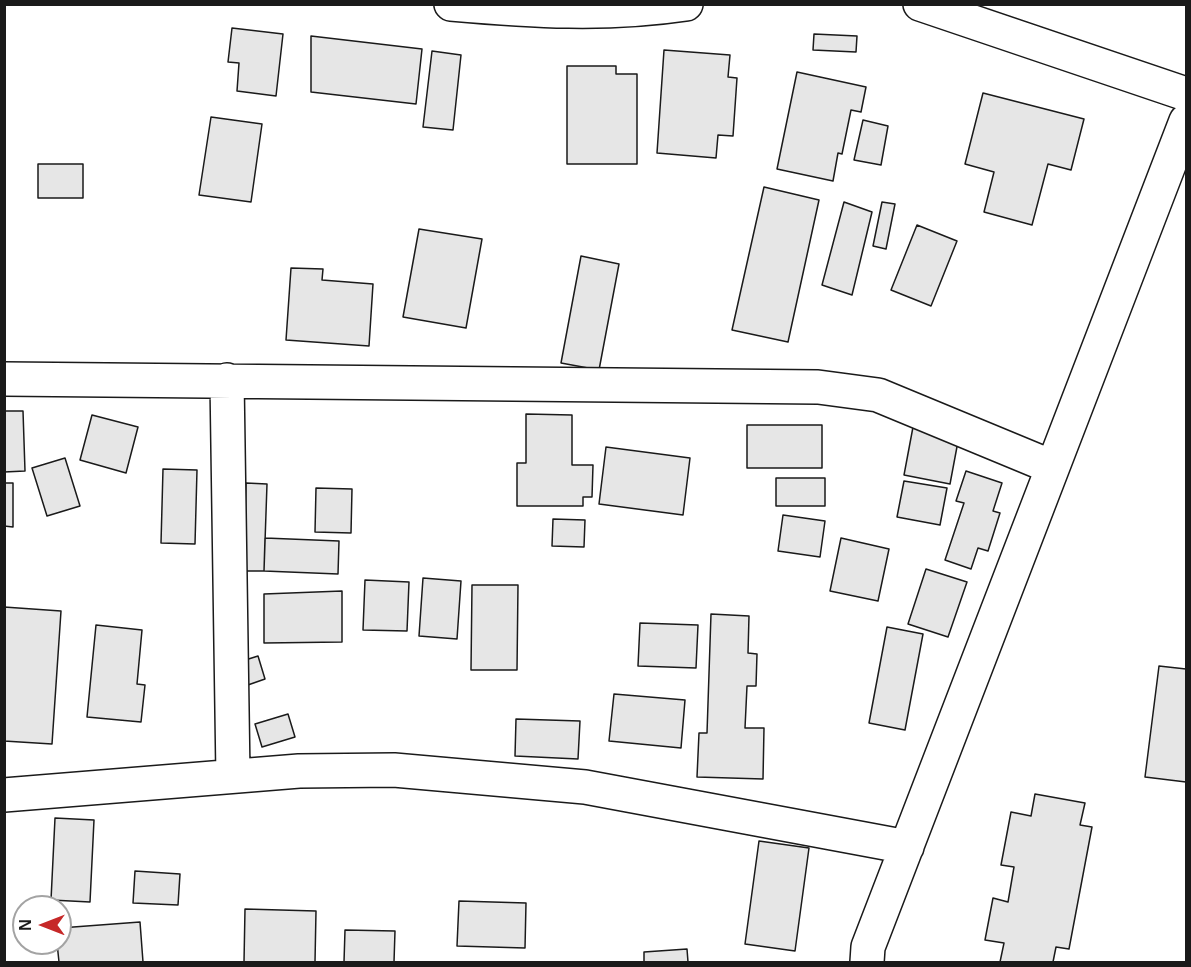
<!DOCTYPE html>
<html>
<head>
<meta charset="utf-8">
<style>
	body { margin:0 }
	#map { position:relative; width:1191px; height:967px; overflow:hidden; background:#fff; font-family:Arial,sans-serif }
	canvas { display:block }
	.frame { position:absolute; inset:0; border:6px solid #1a1a1a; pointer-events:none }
	.north { position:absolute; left:12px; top:895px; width:60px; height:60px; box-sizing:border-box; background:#fff; border:2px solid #a3a3a3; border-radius:50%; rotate:270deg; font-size:16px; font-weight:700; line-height:24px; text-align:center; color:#1a1a1a }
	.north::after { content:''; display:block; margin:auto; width:21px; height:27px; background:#c62828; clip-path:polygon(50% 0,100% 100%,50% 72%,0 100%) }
</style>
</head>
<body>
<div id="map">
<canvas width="1191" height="967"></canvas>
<div class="frame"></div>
<div class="north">N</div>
</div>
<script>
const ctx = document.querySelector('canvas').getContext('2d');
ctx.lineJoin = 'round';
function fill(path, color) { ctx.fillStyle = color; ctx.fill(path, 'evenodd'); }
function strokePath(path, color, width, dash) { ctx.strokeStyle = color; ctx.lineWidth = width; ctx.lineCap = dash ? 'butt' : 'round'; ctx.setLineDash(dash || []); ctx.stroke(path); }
const building = new Path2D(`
	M 232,28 L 283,34 L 276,96 L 237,91 L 239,63 L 228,62 Z
	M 814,34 L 857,36 L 856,52 L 813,50 Z
	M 311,36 L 422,49 L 416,104 L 311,92 Z
	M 664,50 L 730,55 L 728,77 L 737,78 L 733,136 L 718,135 L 716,158 L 657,153 Z
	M 432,51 L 461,55 L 453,130 L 423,127 Z
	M 567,66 L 616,66 L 616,74 L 637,74 L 637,164 L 567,164 Z
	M 797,72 L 866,87 L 861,112 L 851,110 L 842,154 L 838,153 L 833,181 L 777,169 Z
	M 983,93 L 1084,119 L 1071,170 L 1048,164 L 1032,225 L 984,212 L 994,172 L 965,164 Z
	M 211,117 L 262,124 L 251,202 L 199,195 Z
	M 863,120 L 888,126 L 881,165 L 854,160 Z
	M 38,164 L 83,164 L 83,198 L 38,198 Z
	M 764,187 L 819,200 L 788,342 L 732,330 Z
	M 844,202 L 872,212 L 852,295 L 822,285 Z
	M 882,202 L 895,204 L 886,249 L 873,246 Z
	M 917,225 L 957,241 L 931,306 L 891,290 Z
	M 419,229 L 482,239 L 466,328 L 403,317 Z
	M 581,256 L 619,264 L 599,370 L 561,363 Z
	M 291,268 L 323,269 L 322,280 L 373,284 L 369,346 L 286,340 Z
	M 4,411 L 23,411 L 25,471 L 4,472 Z
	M 526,414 L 572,415 L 572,465 L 593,465 L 592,497 L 583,497 L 583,506 L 517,506 L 517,463 L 526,463 Z
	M 92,415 L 138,427 L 126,473 L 80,460 Z
	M 747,425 L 822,425 L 822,468 L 747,468 Z
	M 913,427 L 959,436 L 950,484 L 904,475 Z
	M 606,447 L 690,458 L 683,515 L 599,504 Z
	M 65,458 L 80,506 L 47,516 L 32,468 Z
	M 163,469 L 197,470 L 195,544 L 161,543 Z
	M 966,471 L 1002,483 L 993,511 L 1000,513 L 988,551 L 978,548 L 971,569 L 945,560 L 964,503 L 956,501 Z
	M 776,478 L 825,478 L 825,506 L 776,506 Z
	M 904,481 L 947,488 L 940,525 L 897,517 Z
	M 4,483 L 13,483 L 13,527 L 4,526 Z
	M 246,483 L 267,484 L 264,571 L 244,571 Z
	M 316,488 L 352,489 L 351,533 L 315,532 Z
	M 783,515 L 825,521 L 820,557 L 778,551 Z
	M 553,519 L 585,520 L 584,547 L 552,546 Z
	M 265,538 L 339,541 L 338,574 L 264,571 Z
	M 841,538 L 889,549 L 878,601 L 830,591 Z
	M 926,569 L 967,582 L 948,637 L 908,624 Z
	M 423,578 L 461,581 L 457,639 L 419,636 Z
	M 365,580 L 409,582 L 407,631 L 363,630 Z
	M 472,585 L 518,585 L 517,670 L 471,670 Z
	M 342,591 L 342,642 L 264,643 L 264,594 Z
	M 4,607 L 61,611 L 52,744 L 4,741 Z
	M 711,614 L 749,616 L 748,653 L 757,654 L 756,686 L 747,686 L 745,728 L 764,728 L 763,779 L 697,777 L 699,733 L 707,733 Z
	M 640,623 L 698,625 L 696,668 L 638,666 Z
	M 96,625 L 142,630 L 137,684 L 145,685 L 141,722 L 87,717 Z
	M 887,627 L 923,634 L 905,730 L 869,723 Z
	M 258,656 L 265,679 L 245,686 L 239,662 Z
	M 1159,666 L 1186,669 L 1186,782 L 1145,777 Z
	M 614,694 L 685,700 L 681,748 L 609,741 Z
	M 288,714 L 295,737 L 262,747 L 255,724 Z
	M 516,719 L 580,721 L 578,759 L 515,756 Z
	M 1035,794 L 1085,803 L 1080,825 L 1092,827 L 1069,949 L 1056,947 L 1053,962 L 1000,962 L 1004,943 L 985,940 L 993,898 L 1008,902 L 1014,867 L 1001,865 L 1011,812 L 1031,816 Z
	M 55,818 L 94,820 L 90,902 L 51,900 Z
	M 759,841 L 809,848 L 795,951 L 745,944 Z
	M 135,871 L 180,874 L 178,905 L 133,903 Z
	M 459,901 L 526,903 L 525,948 L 457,946 Z
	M 245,909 L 316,911 L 315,962 L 244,962 Z
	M 140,922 L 143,962 L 59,962 L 57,943 L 60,943 L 60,928 Z
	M 345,930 L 395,931 L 394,962 L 344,962 Z
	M 687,949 L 688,962 L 644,962 L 644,952 Z`);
fill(building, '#e6e6e6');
strokePath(building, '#1a1a1a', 1.5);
const minor = new Path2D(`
	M 451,4 C 531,11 606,16 686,4
	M 920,4 L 1186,94
	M 4,379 L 818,387 L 878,395 L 1052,467
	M 227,380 L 233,776
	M 4,795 L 299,771 L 394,770 L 585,787 L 907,847
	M 867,962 L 868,947 C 975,672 1079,396 1186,121`);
strokePath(minor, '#1a1a1a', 36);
strokePath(minor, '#fff', 33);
</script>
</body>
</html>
